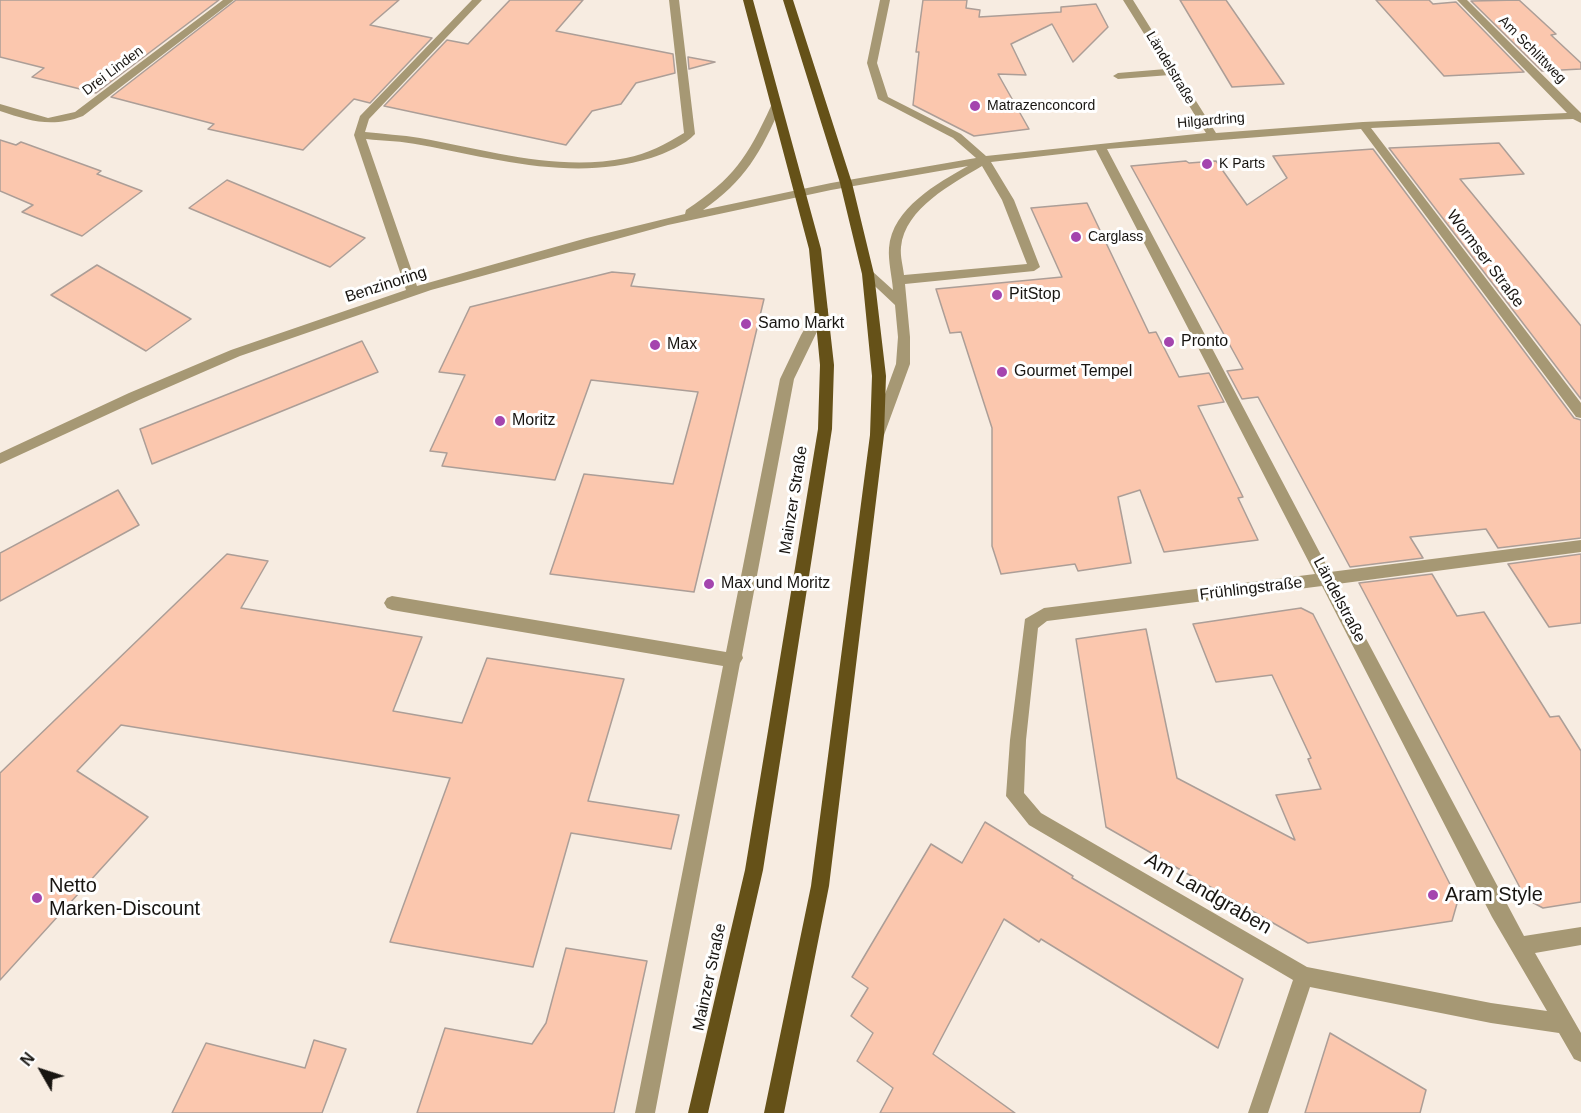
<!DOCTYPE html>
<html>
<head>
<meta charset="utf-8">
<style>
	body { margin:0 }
	#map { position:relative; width:1581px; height:1113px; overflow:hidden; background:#f7ece1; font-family:Helvetica,sans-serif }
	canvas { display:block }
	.north { position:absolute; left:12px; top:1041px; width:60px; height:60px; -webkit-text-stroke:4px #fff; paint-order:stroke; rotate:309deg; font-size:16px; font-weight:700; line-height:24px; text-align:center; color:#181511 }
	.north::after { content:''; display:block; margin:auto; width:21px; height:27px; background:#181511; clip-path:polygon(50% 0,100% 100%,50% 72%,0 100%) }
</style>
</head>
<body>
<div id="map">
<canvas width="1581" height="1113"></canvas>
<div class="north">N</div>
</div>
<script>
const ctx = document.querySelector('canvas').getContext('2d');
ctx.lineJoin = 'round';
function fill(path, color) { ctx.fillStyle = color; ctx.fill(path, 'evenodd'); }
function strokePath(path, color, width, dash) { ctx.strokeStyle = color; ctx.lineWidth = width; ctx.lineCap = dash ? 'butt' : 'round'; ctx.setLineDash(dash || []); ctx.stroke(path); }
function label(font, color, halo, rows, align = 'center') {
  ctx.font = font + ' Helvetica,sans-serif'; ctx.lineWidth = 6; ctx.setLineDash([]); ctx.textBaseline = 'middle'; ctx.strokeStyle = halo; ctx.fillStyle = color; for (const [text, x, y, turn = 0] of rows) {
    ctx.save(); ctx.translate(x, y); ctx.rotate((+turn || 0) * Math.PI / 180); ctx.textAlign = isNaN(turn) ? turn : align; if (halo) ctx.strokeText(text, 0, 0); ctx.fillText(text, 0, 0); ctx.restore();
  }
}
const building = new Path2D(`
	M 0,0 L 219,0 L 96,93 L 32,77 L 44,68 L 0,57 Z
	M 236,0 L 399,0 L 370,25 L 432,38 L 370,103 L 354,99 L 303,150 L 208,129 L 214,124 L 111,97 Z
	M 510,0 L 583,0 L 556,31 L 673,54 L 675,73 L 636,83 L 621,104 L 592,111 L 566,145 L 384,106 L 447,40 L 468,44 Z
	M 923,0 L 967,0 L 966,8 L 980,10 L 979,17 L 1061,12 L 1061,7 L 1096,4 L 1108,27 L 1073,62 L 1052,24 L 1011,44 L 1026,75 L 998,74 L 1029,129 L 974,136 L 913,105 L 919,52 L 916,52 Z
	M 1180,0 L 1226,0 L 1284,84 L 1232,87 Z
	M 1376,0 L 1429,0 L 1433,4 L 1456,2 L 1524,72 L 1444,76 Z
	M 1519,0 L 1556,34 L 1551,35 L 1581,63 L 1581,69 L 1542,71 L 1471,1 Z
	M 688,57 L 715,62 L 689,69 Z
	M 0,140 L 16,145 L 21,142 L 101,171 L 97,174 L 142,191 L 82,236 L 22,212 L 33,205 L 0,191 Z
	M 1499,143 L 1524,174 L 1460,179 L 1581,326 L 1581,399 L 1389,148 Z
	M 1373,149 L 1574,418 L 1581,420 L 1581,538 L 1498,548 L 1486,529 L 1410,537 L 1423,558 L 1350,567 L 1258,397 L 1242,399 L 1227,371 L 1243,369 L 1131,166 L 1186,161 L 1189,163 L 1216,161 L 1247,205 L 1287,178 L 1273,156 Z
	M 227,180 L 318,218 L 365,238 L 330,267 L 189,208 Z
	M 1087,203 L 1149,333 L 1156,332 L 1179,377 L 1209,373 L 1224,402 L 1198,406 L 1243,497 L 1238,498 L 1258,540 L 1164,552 L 1140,490 L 1118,497 L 1131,563 L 1078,571 L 1075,564 L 1001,574 L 992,546 L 992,428 L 961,332 L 950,333 L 936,289 L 1062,277 L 1031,208 Z
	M 97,265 L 143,291 L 191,319 L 146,351 L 51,295 Z
	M 612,272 L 635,274 L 631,286 L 764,299 L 694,592 L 550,574 L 584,474 L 673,484 L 698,392 L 591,380 L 555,480 L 442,466 L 447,453 L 430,451 L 465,375 L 439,372 L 470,307 Z
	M 362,341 L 378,372 L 152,464 L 140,429 Z
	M 118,490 L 139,525 L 0,601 L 0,553 Z
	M 227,554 L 268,561 L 241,608 L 422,637 L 393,711 L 462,723 L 487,658 L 624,679 L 588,801 L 679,815 L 671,849 L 571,833 L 533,967 L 390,942 L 450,778 L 121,725 L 77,771 L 148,817 L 0,980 L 0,773 Z
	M 1581,554 L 1581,623 L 1549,627 L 1508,564 Z
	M 1432,574 L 1457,616 L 1484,612 L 1550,717 L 1559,716 L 1581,751 L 1581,902 L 1543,908 L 1526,899 L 1359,583 Z
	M 1301,608 L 1313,614 L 1458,900 L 1452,921 L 1308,943 L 1106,827 L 1076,639 L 1146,629 L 1177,778 L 1295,840 L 1276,795 L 1321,789 L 1308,759 L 1311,758 L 1272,675 L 1216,682 L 1193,624 Z
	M 985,822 L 1073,876 L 1072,878 L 1243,979 L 1218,1048 L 1041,939 L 1039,942 L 1004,919 L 933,1054 L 1015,1113 L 880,1113 L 893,1088 L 857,1061 L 873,1033 L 851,1016 L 868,988 L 852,977 L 931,844 L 962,863 Z
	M 566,948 L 647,961 L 614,1113 L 417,1113 L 445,1028 L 532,1044 L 546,1023 Z
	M 1330,1033 L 1426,1090 L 1420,1113 L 1305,1113 Z
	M 314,1040 L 346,1049 L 322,1113 L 172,1113 L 206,1043 L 305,1068 Z`);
fill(building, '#fbc7ae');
strokePath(building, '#ac9e97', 1.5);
fill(new Path2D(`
	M 223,0 L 234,0 L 83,116 C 52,128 30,121 0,111 L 0,104 L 48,118 L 75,112 Z
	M 472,0 L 482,0 L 369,119 L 365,132 C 383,134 402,135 420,138 C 487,150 558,172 626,158 C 647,154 666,144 684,133 L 669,0 L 679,0 L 695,134 C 685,145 666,153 651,158 C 574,182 497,159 421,145 C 402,141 384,141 366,139 L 417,286 L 587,238 L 685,214 L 686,210 C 734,178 747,158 771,106 L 776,103 L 781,106 C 761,152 745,181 703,210 L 831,183 L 976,158 L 953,138 L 878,99 L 867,63 L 880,0 L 890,0 L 877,63 L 888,97 L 961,134 L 986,156 L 1206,133 L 1170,75 L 1118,79 L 1113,76 L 1118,73 L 1166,69 L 1123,0 L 1133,0 L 1216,133 L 1363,122 L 1567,113 L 1457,0 L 1467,0 L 1581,113 L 1581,123 L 1573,119 L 1545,120 L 1371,128 L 1581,403 L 1581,418 L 1576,417 L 1361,129 L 1107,149 L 1330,572 L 1581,540 L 1581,552 L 1337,584 L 1524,936 L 1581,927 L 1581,945 L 1535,953 L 1581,1033 L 1581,1062 L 1574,1059 L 1559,1033 L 1491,1023 L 1310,987 L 1268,1113 L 1248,1113 L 1293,980 L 1029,825 L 1006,796 L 1010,740 L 1025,619 L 1044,608 L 1315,574 L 1096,150 L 991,162 L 1014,200 L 1040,267 L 1034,271 L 905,284 L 910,337 L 910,364 L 884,435 L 877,440 L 870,435 L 896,364 L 898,337 L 895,305 L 862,274 L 864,271 L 872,271 L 893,290 C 892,277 888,261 889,248 C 892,208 938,183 968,166 L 831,190 L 668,225 L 431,290 L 240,356 L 139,400 L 0,464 L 0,453 L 129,393 L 231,350 L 406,290 L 354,135 L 360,116 ZM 982,166 L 1002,200 L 1027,264 L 904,275 C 903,266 900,256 901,247 C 905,208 952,184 982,166 ZM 1322,586 L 1492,917 L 1547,1011 L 1491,1003 L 1307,967 L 1041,813 L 1024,793 L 1026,740 L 1038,628 L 1047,621 Z
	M 822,305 L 828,309 L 794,379 L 742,655 L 743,658 L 740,663 L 655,1113 L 635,1113 L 723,666 L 392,610 L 387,608 L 384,603 L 387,598 L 392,596 L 726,652 L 780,379 L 801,335 L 818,306 Z`), '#a69874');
fill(new Path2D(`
	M 743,0 L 753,0 L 821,249 L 834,365 L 832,429 L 763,870 L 708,1113 L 688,1113 L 745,870 L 818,429 L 820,365 L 809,249 Z
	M 783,0 L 793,0 L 852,183 L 874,274 L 886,376 L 884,435 L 829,886 L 784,1113 L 764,1113 L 811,886 L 870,435 L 872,376 L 862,274 L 840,183 Z`), '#655118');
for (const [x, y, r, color] of [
	[975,106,6,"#a445ae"],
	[1207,164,6,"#a445ae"],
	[1076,237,6,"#a445ae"],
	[997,295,6,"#a445ae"],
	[746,324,6,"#a445ae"],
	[1169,342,6,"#a445ae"],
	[655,345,6,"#a445ae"],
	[1002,372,6,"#a445ae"],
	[500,421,6,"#a445ae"],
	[709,584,6,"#a445ae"],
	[1433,895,6,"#a445ae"],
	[37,898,6,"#a445ae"]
]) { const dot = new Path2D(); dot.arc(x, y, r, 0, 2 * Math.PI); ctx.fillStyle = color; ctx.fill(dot); strokePath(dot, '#fff', 2); }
label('14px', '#181511', '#fff', [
	["Am Schlittweg",1532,50,45],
	["Ländelstraße",1170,68,59],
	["Drei Linden",113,71,-37],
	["Hilgardring",1211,121,-5]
]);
label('14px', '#181511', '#fff', [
	["Matrazenconcord",987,106],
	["K Parts",1219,164],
	["Carglass",1088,237]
], 'left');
label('16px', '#181511', '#fff', [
	["Wormser Straße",1485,259,53],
	["Benzinoring",386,285,-18],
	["Mainzer Straße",794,500,-81],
	["Frühlingstraße",1251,589,-7],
	["Ländelstraße",1339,600,62],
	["Mainzer Straße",710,977,-78]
]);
label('16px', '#181511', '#fff', [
	["PitStop",1009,295],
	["Samo Markt",758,324],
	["Pronto",1181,342],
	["Max",667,345],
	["Gourmet Tempel",1014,372],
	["Moritz",512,421],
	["Max und Moritz",721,584]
], 'left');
label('20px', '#181511', '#fff', [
	["Netto",49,886],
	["Marken-Discount",49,909],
	["Aram Style",1445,895]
], 'left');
label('20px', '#181511', '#fff', [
	["Am Landgraben",1208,894,30]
]);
</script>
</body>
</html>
